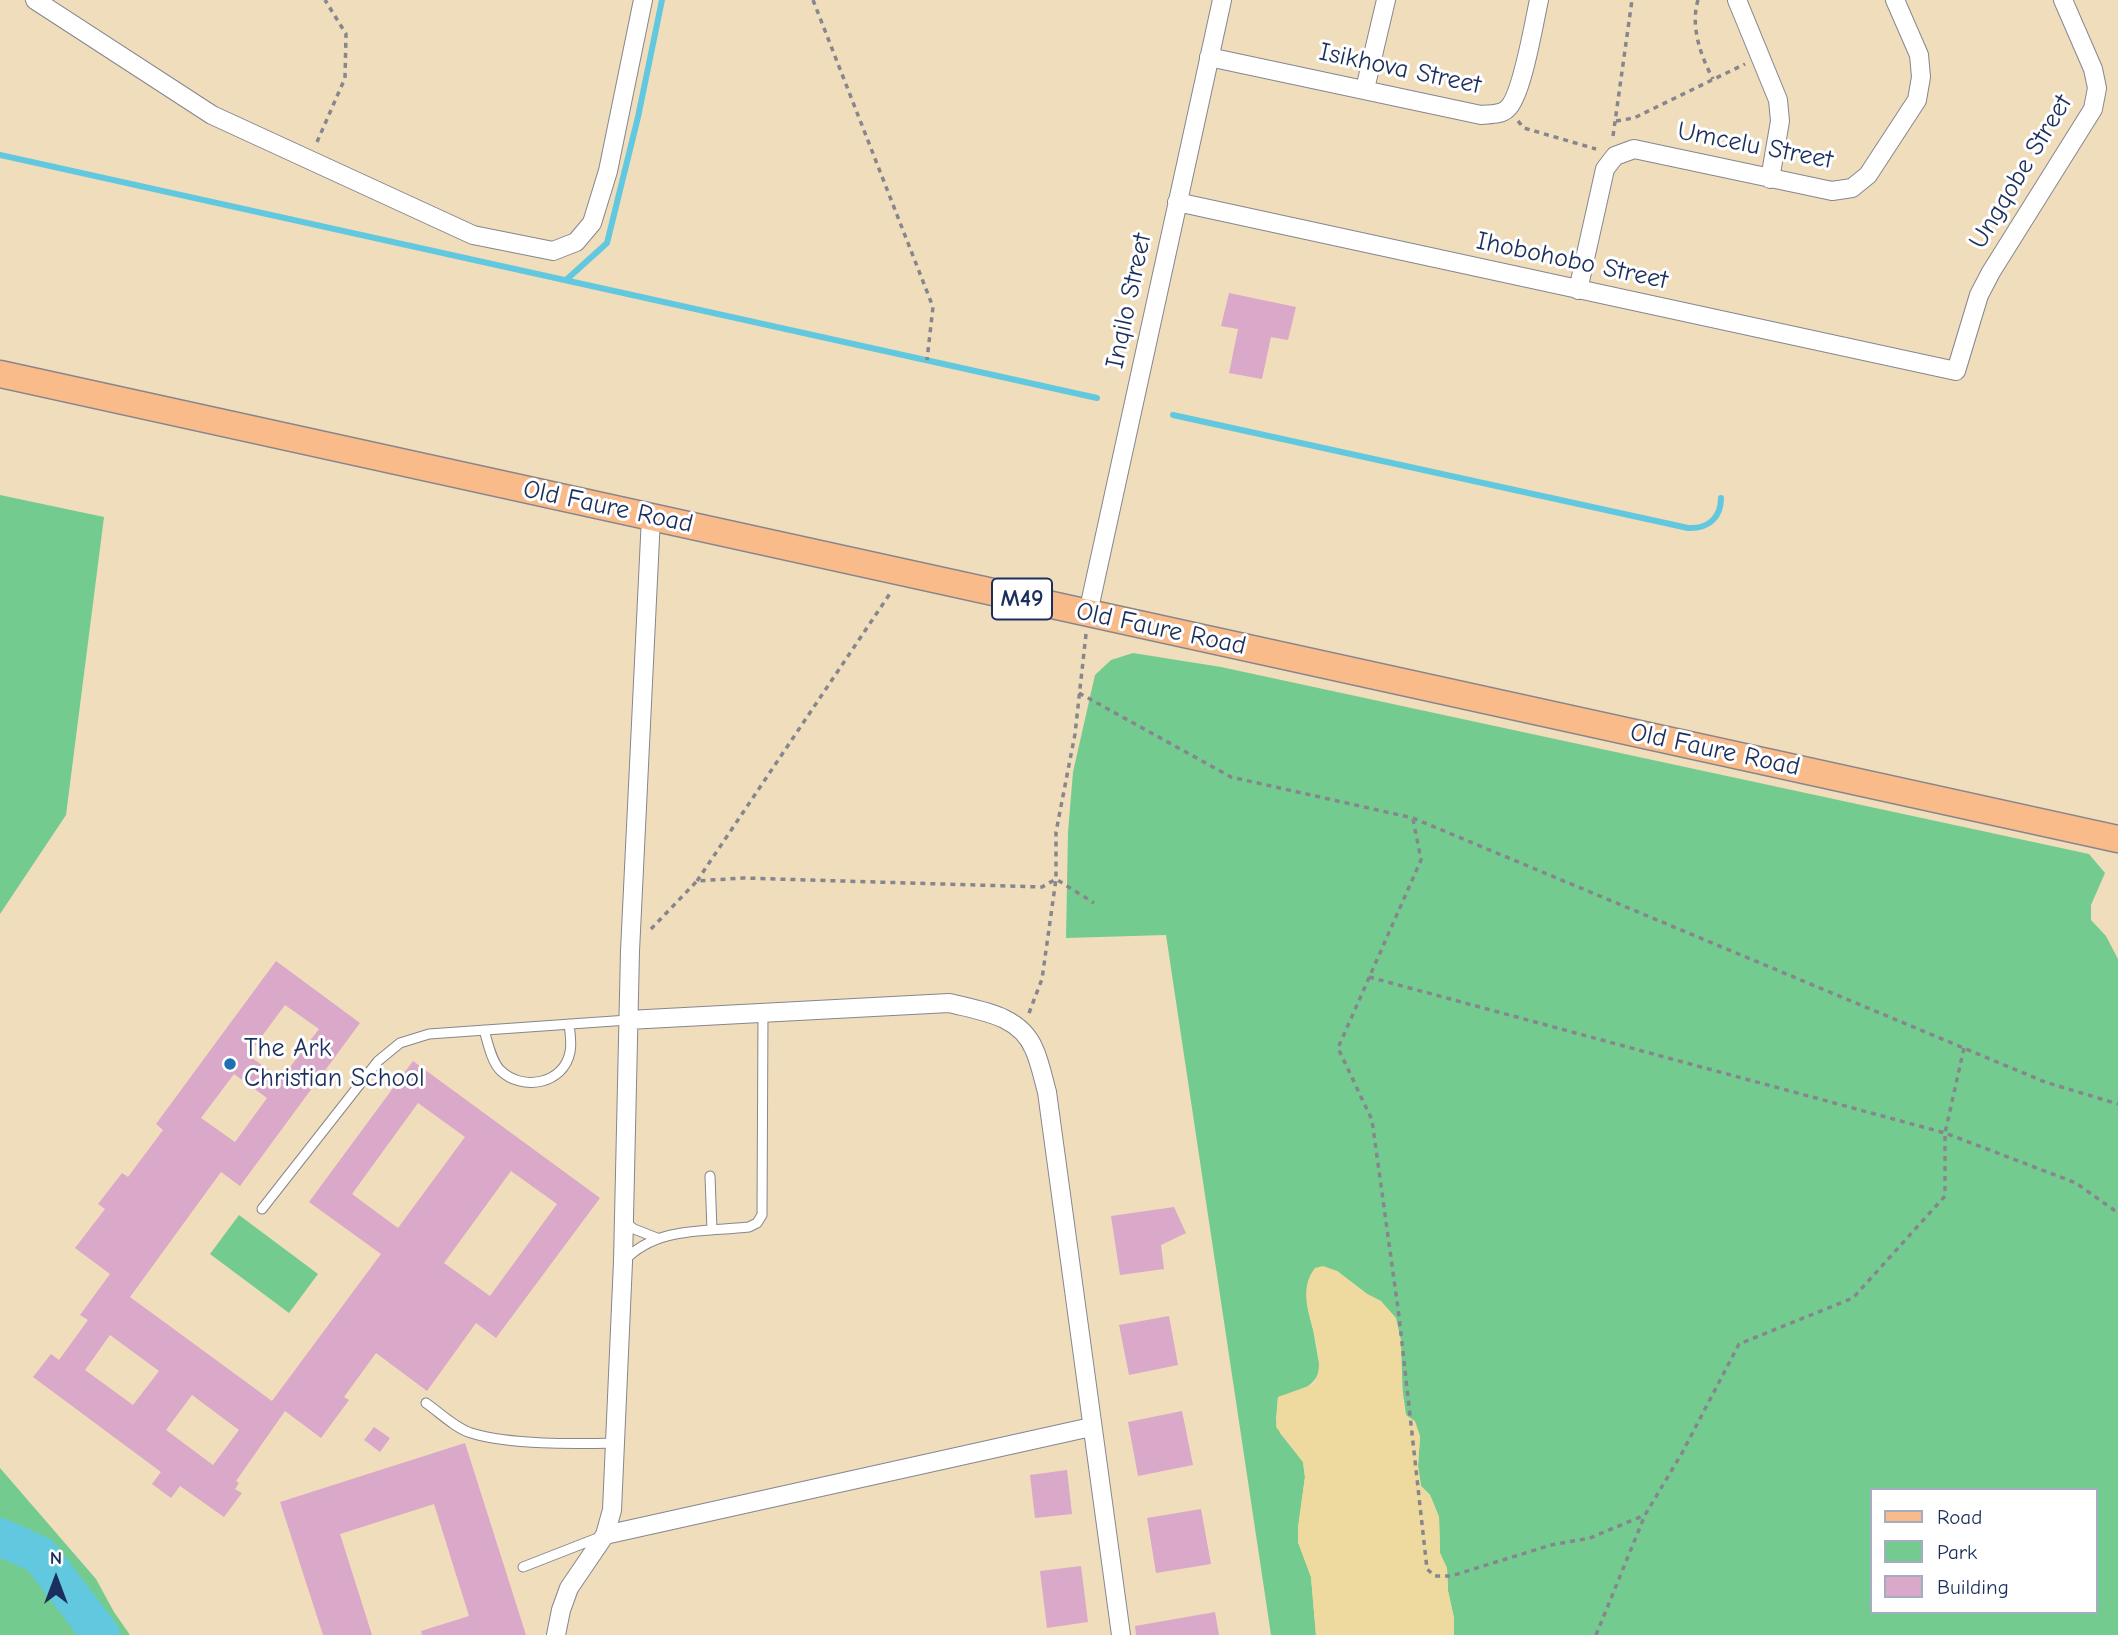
<!DOCTYPE html>
<html>
<head>
<meta charset="utf-8">
<style>
	body { margin:0 }
	#map { position:relative; width:2118px; height:1635px; overflow:hidden; background:#f0ddbc; font-family:"Comic Neue",sans-serif }
	canvas { display:block }
	.legend { position:absolute; left:1870px; top:1488px; width:228px; height:126px; box-sizing:border-box; background:#fff; border:2px solid #a4acbf; margin:0; padding:9px 12px; list-style:none; font-size:21px; color:#1b2f5e }
	.legend li { display:flex; align-items:center; gap:14px; height:35px }
	.legend b { width:35px; border:2px solid #a4acbf }
	.north { position:absolute; left:21px; top:1544px; width:70px; height:70px; -webkit-text-stroke:5px #fff; paint-order:stroke; rotate:0deg; font-size:19px; font-weight:700; line-height:28px; text-align:center; color:#1b2f5e }
	.north::after { content:''; display:block; margin:auto; width:24px; height:32px; background:#1b2f5e; clip-path:polygon(50% 0,100% 100%,50% 72%,0 100%) }
</style>
</head>
<body>
<div id="map">
<canvas width="2118" height="1635"></canvas>
<ul class="legend">
<li><b style="height:9px;background:#fabb8b"></b>Road</li>
<li><b style="height:19px;background:#74cb90"></b>Park</li>
<li><b style="height:19px;background:#daa8c9"></b>Building</li>
</ul>
<div class="north">N</div>
</div>
<script>
const ctx = document.querySelector('canvas').getContext('2d');
ctx.lineJoin = 'round';
function fill(path, color) { ctx.fillStyle = color; ctx.fill(path, 'evenodd'); }
function strokePath(path, color, width, dash) { ctx.strokeStyle = color; ctx.lineWidth = width; ctx.lineCap = dash ? 'butt' : 'round'; ctx.setLineDash(dash || []); ctx.stroke(path); }
function label(font, color, halo, rows, align = 'center') {
  ctx.font = font + ' "Comic Neue",sans-serif'; ctx.lineWidth = 6; ctx.setLineDash([]); ctx.textBaseline = 'middle'; ctx.strokeStyle = halo; ctx.fillStyle = color; for (const [text, x, y, turn = 0] of rows) {
    ctx.save(); ctx.translate(x, y); ctx.rotate((+turn || 0) * Math.PI / 180); ctx.textAlign = isNaN(turn) ? turn : align; if (halo) ctx.strokeText(text, 0, 0); ctx.fillText(text, 0, 0); ctx.restore();
  }
}
fill(new Path2D(`
	M 0,495 L 104,517 L 66,815 L 0,914 Z
	M 1133,653 L 1221,667 L 2089,854 L 2105,873 L 2091,905 L 2091,920 L 2106,936 L 2118,959 L 2118,1635 L 1454,1635 L 1454,1618 L 1448,1591 L 1447,1569 L 1440,1553 L 1439,1517 L 1430,1495 L 1421,1486 L 1418,1466 L 1420,1436 L 1406,1415 L 1401,1380 L 1381,1301 L 1367,1294 L 1337,1271 L 1307,1295 L 1320,1369 C 1314,1389 1297,1392 1278,1397 L 1276,1419 L 1280,1433 L 1303,1462 L 1305,1477 L 1298,1528 L 1298,1542 L 1311,1577 L 1316,1635 L 1271,1635 L 1166,935 L 1066,938 L 1068,832 L 1073,772 L 1095,675 L 1111,660 ZM 1871,1490 L 2095,1490 L 2095,1612 L 1871,1612 Z
	M 239,1215 L 318,1274 L 289,1313 L 210,1254 Z
	M 0,1468 L 96,1579 L 114,1612 L 130,1635 L 0,1635 Z`), '#74cb90');
fill(new Path2D(`
	M 1323,1266 L 1337,1271 L 1367,1294 L 1381,1301 L 1396,1318 L 1401,1340 L 1403,1404 L 1406,1415 L 1415,1421 L 1420,1436 L 1418,1466 L 1421,1486 L 1430,1495 L 1439,1517 L 1440,1553 L 1447,1568 L 1448,1591 L 1454,1618 L 1454,1635 L 1316,1635 L 1311,1577 L 1298,1542 L 1298,1528 L 1305,1477 L 1303,1462 L 1276,1427 L 1278,1397 L 1314,1384 C 1334,1348 1288,1302 1315,1268 Z`), '#eeda9e');
strokePath(new Path2D(`
	M 0,155 L 1097,398
	M 566,280 L 607,243 L 638,117 L 662,0
	M 1173,415 L 1688,528 C 1708,529 1721,518 1721,498`), '#62c8df', 6);
strokePath(new Path2D(`
	M 0,1537 L 40,1555 L 101,1635`), '#62c8df', 38);
fill(new Path2D(`
	M 1229,293 L 1296,307 L 1288,340 L 1271,337 L 1262,379 L 1229,373 L 1238,329 L 1221,326 Z
	M 276,961 L 360,1023 L 240,1186 L 221,1172 L 130,1297 L 272,1401 L 381,1254 L 309,1202 L 413,1061 L 600,1198 L 496,1338 L 476,1323 L 427,1391 L 376,1353 L 344,1397 L 349,1400 L 321,1438 L 285,1411 L 236,1481 L 239,1483 L 235,1489 L 242,1493 L 224,1517 L 180,1486 L 171,1498 L 152,1484 L 161,1472 L 33,1377 L 51,1354 L 59,1360 L 88,1320 L 80,1315 L 110,1274 L 75,1248 L 105,1209 L 98,1204 L 122,1173 L 128,1177 L 163,1130 L 156,1124 ZM 285,1005 L 319,1029 L 281,1079 L 248,1055 ZM 234,1074 L 267,1098 L 235,1142 L 201,1118 ZM 418,1103 L 465,1137 L 398,1228 L 352,1194 ZM 511,1171 L 557,1204 L 490,1296 L 444,1263 ZM 110,1335 L 159,1371 L 133,1405 L 85,1370 ZM 192,1395 L 239,1430 L 213,1465 L 166,1430 Z
	M 1174,1207 L 1186,1233 L 1161,1245 L 1164,1269 L 1120,1275 L 1111,1216 Z
	M 1169,1316 L 1178,1365 L 1129,1375 L 1119,1325 Z
	M 1182,1411 L 1193,1465 L 1138,1476 L 1128,1422 Z
	M 374,1427 L 390,1438 L 380,1452 L 364,1440 Z
	M 465,1443 L 526,1635 L 422,1635 L 421,1631 L 469,1616 L 434,1504 L 340,1534 L 372,1635 L 323,1635 L 280,1502 Z
	M 1067,1470 L 1072,1514 L 1035,1518 L 1030,1475 Z
	M 1201,1509 L 1211,1564 L 1156,1573 L 1147,1518 Z
	M 1081,1566 L 1088,1622 L 1047,1628 L 1040,1571 Z
	M 1215,1612 L 1219,1635 L 1136,1635 L 1135,1626 Z`), '#daa8c9');
const service = new Path2D(`
	M 484,1030 C 488,1043 491,1060 500,1070 C 522,1092 564,1084 570,1052 C 572,1043 570,1033 569,1024
	M 710,1176 L 712,1230
	M 262,1209 L 378,1061 L 400,1043 L 429,1034 L 628,1020
	M 625,1222 L 634,1229 L 657,1238
	M 624,1261 C 656,1226 706,1232 749,1227 L 757,1223 L 762,1215 L 763,1013
	M 426,1403 C 439,1412 455,1428 471,1433 C 510,1445 575,1444 616,1443
	M 523,1567 L 600,1537`);
const minor = new Path2D(`
	M 35,0 L 212,115 L 473,235 L 553,251 L 576,242 L 592,223 L 608,171 L 643,0
	M 1737,0 L 1778,100 L 1780,121 L 1770,179
	M 1209,57 L 1481,115 C 1489,114 1501,115 1507,109 C 1522,97 1534,22 1539,0
	M 1365,89 L 1386,0
	M 1177,202 L 1956,371 L 1979,295 L 1991,272 L 2093,109 L 2097,88 L 2093,69 L 2063,0
	M 1578,290 L 1605,169 L 1615,156 L 1634,149 L 1832,191 L 1852,188 L 1868,175 L 1917,100 L 1921,77 L 1919,55 L 1895,0
	M 1088,613 L 1222,0
	M 628,1020 L 949,1003 C 981,1011 1020,1015 1034,1049 C 1040,1062 1043,1078 1047,1092 L 1121,1635
	M 605,1535 L 1091,1427
	M 556,1635 L 561,1610 L 569,1588 L 605,1535 L 612,1510 L 623,1262 L 630,951 L 651,517`);
const primary = new Path2D(`
	M 0,374 L 2118,839`);
strokePath(service, '#86868d', 11);
strokePath(minor, '#86868d', 20);
strokePath(primary, '#86868d', 29);
strokePath(new Path2D(`
	M 813,0 L 933,307 L 927,360
	M 1698,0 C 1690,26 1701,57 1713,79
	M 1518,121 L 1524,128 L 1596,149
	M 1616,121 L 1634,118 L 1745,64
	M 1613,136 L 1632,0
	M 317,142 L 345,78 L 346,34 L 325,0
	M 1086,634 L 1075,734 L 1056,832 L 1056,879 L 1094,903
	M 1079,693 L 1231,777 L 1413,818 L 2045,1082 L 2118,1104
	M 1413,819 L 1421,860 L 1338,1048 L 1372,1120 L 1399,1316 L 1427,1569 L 1435,1576 L 1451,1576 L 1551,1545 L 1590,1538 L 1645,1515
	M 697,881 L 891,592
	M 651,929 L 697,881 L 743,878 L 1042,887 L 1056,879
	M 1369,977 L 1945,1133 L 2076,1183 L 2118,1213
	M 1029,1013 L 1042,979 L 1056,879
	M 1596,1635 L 1645,1515 L 1682,1453 L 1739,1344 L 1853,1298 L 1945,1196 L 1945,1133 L 1964,1048`), '#86868d', 3.5, [5, 5]);
strokePath(service, '#fff', 9);
strokePath(minor, '#fff', 18);
strokePath(primary, '#fabb8b', 26);
for (const [x, y, r, color] of [
	[230,1064,7,"#1f6fb2"]
]) { const dot = new Path2D(); dot.arc(x, y, r, 0, 2 * Math.PI); ctx.fillStyle = color; ctx.fill(dot); strokePath(dot, '#fff', 2.5); }
for (const [x, y, w] of [
	[1022,599,60]
]) { const box = new Path2D(); box.roundRect(x - w / 2, y - 20.5, w, 41, 5); ctx.fillStyle = '#fff'; ctx.fill(box); strokePath(box, '#1b2f5e', 2); }
label('bold 24px', '#1b2f5e', null, [
	["M49",1022,599]
]);
label('26px', '#1b2f5e', '#fff', [
	["Isikhova Street",1400,69,12],
	["Umcelu Street",1755,146,11],
	["Ungqobe Street",2021,172,-59],
	["Ihobohobo Street",1572,261,12],
	["Inqilo Street",1129,301,-78],
	["Old Faure Road",608,507,12],
	["Old Faure Road",1161,629,12],
	["Old Faure Road",1715,750,12]
]);
label('26px', '#1b2f5e', '#fff', [
	["The Ark",244,1049],
	["Christian School",244,1079]
], 'left');
</script>
</body>
</html>
